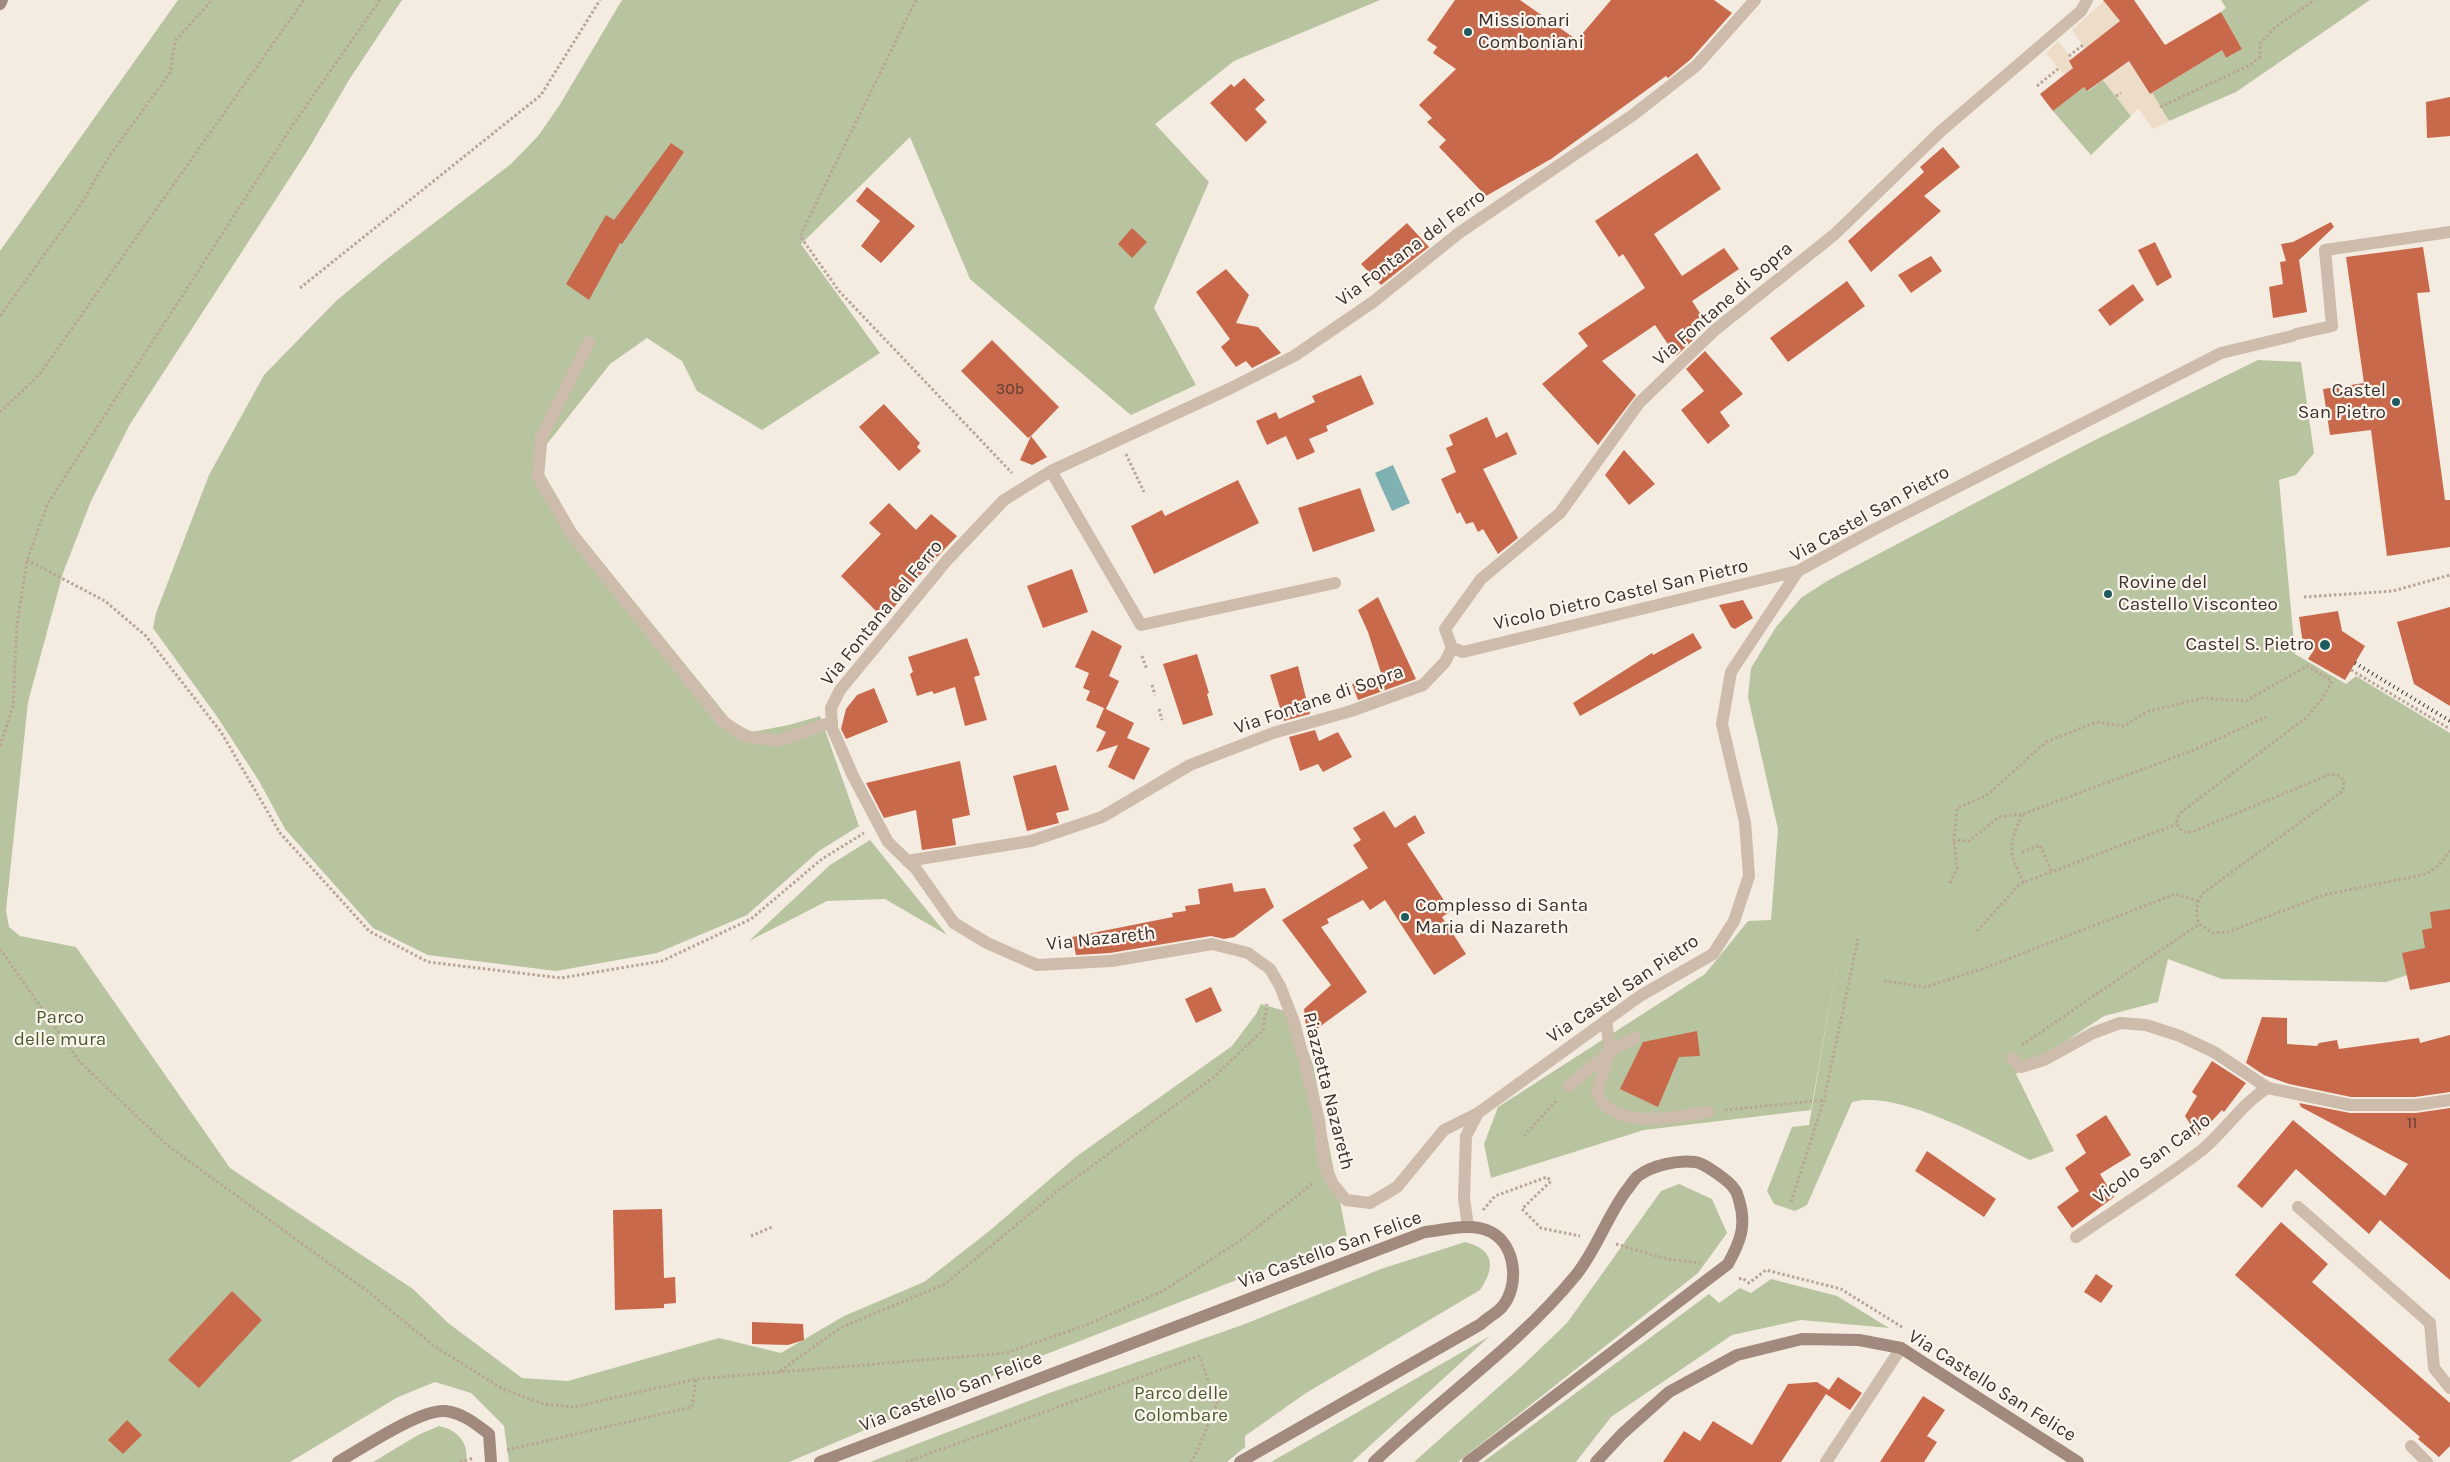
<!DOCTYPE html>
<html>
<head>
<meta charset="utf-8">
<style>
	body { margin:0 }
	canvas { display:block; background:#f4ebe1 }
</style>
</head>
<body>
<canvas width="2450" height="1462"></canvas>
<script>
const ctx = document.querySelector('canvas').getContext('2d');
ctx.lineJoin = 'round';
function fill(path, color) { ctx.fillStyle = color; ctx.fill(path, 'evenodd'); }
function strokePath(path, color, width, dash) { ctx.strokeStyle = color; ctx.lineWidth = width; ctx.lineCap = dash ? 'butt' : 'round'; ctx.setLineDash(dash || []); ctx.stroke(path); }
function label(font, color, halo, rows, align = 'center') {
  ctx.font = font + ' Karla,sans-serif'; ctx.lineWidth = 4.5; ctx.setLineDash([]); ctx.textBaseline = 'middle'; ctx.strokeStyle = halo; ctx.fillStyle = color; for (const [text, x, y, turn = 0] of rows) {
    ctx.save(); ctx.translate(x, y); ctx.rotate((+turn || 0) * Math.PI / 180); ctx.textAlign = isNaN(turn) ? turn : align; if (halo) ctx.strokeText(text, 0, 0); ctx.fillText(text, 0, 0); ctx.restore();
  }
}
fill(new Path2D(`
	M 178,0 L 402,0 L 349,80 L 306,153 L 130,424 L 91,501 L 63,573 L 28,702 L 6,910 L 9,927 L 20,936 L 76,947 L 230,1168 L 413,1289 L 448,1323 L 522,1378 L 568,1381 L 719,1338 L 781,1353 L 844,1316 L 924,1282 L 988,1232 L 1077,1156 L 1232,1046 L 1256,1014 L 1261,1004 L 1295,1014 L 1313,1065 L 1347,1237 L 1026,1362 L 789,1462 L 509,1462 L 504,1426 L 471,1393 L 435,1382 L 398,1397 L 290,1462 L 0,1462 L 0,251 Z
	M 622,0 L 1380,0 L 1234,61 L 1155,124 L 1209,182 L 1154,308 L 1196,385 L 1131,415 L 970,279 L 910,137 L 801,244 L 880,353 L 762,430 L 697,391 L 682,361 L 647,338 L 610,364 L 547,444 L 544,474 L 577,531 L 731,721 L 752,732 L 789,725 L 820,716 L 859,826 L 819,851 L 747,915 L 657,953 L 556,971 L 428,955 L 373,928 L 285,829 L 259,781 L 218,718 L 153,628 L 156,613 L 209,475 L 264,375 L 336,301 L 387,259 L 511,164 L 538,136 L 559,106 Z
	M 2221,0 L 2370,0 L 2236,92 L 2169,121 L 2152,93 L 2222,50 L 2226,58 L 2242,49 L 2221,12 L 2226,8 Z
	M 2103,80 L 2131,116 L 2091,155 L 2053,111 L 2084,87 L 2088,91 Z
	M 2258,360 L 2301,362 L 2314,453 L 2296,475 L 2279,480 L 2295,654 L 2346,684 L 2356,676 L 2450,733 L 2450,961 L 2386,982 L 2222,979 L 2168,959 L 2158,1002 L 2104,1016 L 2016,1074 L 2054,1151 L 2030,1160 C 1989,1140 1897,1089 1852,1102 L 1807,1205 L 1795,1211 L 1774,1204 L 1767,1191 L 1792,1127 L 1809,1125 L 1838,957 L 1811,1110 L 1644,1130 L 1491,1178 L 1484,1144 L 1498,1107 L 1705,974 L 1748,921 L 1771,920 L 1778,829 L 1748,697 L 1751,668 L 1776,627 L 1801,598 L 1827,581 L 2091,442 Z
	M 870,840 L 947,935 L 885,899 L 827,901 L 749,941 L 830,865 Z
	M 1679,1184 L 1712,1199 L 1727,1233 L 1698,1273 L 1458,1462 L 1414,1462 L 1520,1368 L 1567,1323 L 1661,1191 Z
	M 1465,1242 C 1494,1249 1496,1267 1480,1290 L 1306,1393 L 1245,1436 L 1245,1447 L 1227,1462 L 870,1462 L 1052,1392 L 1245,1324 L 1381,1269 Z
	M 1771,1279 L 1837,1296 L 1889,1328 L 1801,1320 L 1732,1335 L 1611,1417 L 1576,1462 L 1483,1462 L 1709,1294 L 1719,1303 L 1740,1288 L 1751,1293 Z
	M 1490,1336 L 1352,1462 L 1271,1462 Z
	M 439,1426 C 456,1429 470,1443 466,1462 L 373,1462 L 418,1435 Z`), '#b8c4a0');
fill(new Path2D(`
	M 2104,1 L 2120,21 L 2085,49 L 2072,30 Z
	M 2058,41 L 2072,59 L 2069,62 L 2073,68 L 2064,75 L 2046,53 Z
	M 2129,61 L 2150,94 L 2152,93 L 2169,121 L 2153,129 L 2138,108 L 2131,116 L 2103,80 Z`), '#ecdcc8');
fill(new Path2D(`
	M 1393,465 L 1410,503 L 1392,511 L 1375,473 Z`), '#7fb0b2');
fill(new Path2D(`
	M 1455,0 L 1520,0 L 1577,40 L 1611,0 L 1714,0 L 1732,13 L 1691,59 L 1668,78 L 1666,76 L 1551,159 L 1486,196 L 1439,147 L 1446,140 L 1427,122 L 1432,118 L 1419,105 L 1456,69 L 1433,53 L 1437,47 L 1427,40 Z
	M 2103,0 L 2134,0 L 2165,45 L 2221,12 L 2242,49 L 2226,58 L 2222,50 L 2150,94 L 2129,61 L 2087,91 L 2084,87 L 2053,111 L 2040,94 L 2073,68 L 2069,61 L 2120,21 Z
	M 1244,78 L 1265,100 L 1255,109 L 1267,122 L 1246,142 L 1210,103 L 1231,84 L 1234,87 Z
	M 2450,97 L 2450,136 L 2427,138 L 2426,102 Z
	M 671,143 L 684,152 L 622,244 L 620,243 L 589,300 L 566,284 L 606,215 L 614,220 Z
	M 1943,147 L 1960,167 L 1924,196 L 1941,211 L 1871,272 L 1848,241 L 1924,172 L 1920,167 Z
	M 1697,153 L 1721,189 L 1654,234 L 1682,276 L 1724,248 L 1739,269 L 1692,301 L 1708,325 L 1693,337 L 1694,339 L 1676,356 L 1655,325 L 1602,361 L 1636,395 L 1598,445 L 1542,384 L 1588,346 L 1578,333 L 1645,288 L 1623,254 L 1619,257 L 1595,221 Z
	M 867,187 L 915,226 L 881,263 L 861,246 L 880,221 L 856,201 Z
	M 2331,222 L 2334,227 L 2299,260 L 2307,312 L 2273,318 L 2269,287 L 2283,284 L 2280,262 L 2286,261 L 2281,244 L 2293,242 Z
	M 1407,223 L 1429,247 L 1381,285 L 1361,264 Z
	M 1132,228 L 1147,242 L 1132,258 L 1118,244 Z
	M 2155,242 L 2172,277 L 2157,286 L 2138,250 Z
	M 2423,247 L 2430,292 L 2417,293 L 2445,500 L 2450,500 L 2450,547 L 2387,556 L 2371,430 L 2330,435 L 2323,389 L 2364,383 L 2346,257 Z
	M 1931,256 L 1942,271 L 1911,293 L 1898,275 Z
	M 1226,269 L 1249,295 L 1236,323 L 1258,327 L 1281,353 L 1252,368 L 1246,361 L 1236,367 L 1221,347 L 1230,339 L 1196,292 Z
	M 1847,281 L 1865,306 L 1788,362 L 1770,338 Z
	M 2133,284 L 2144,300 L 2110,326 L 2098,310 Z
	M 992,340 L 1059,407 L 1031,436 L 1047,457 L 1032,465 L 1020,460 L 1031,436 L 1028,438 L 961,371 Z
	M 1705,351 L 1743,394 L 1720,412 L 1730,426 L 1708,444 L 1681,410 L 1704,391 L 1686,369 Z
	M 1361,375 L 1374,404 L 1326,426 L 1328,431 L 1309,439 L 1315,452 L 1297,460 L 1286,436 L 1267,445 L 1256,421 L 1276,412 L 1279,419 L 1315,402 L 1312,396 Z
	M 884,404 L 920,443 L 917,447 L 921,451 L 899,471 L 859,427 Z
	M 1487,417 L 1496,438 L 1507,432 L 1517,454 L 1483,469 L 1518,538 L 1498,554 L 1483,529 L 1478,532 L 1473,522 L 1466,524 L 1460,512 L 1457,514 L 1441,479 L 1456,472 L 1446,448 L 1453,445 L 1449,435 Z
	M 1624,450 L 1655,484 L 1629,505 L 1605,475 Z
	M 1238,480 L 1259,523 L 1154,574 L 1131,526 L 1162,510 L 1165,516 Z
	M 1360,488 L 1375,531 L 1313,552 L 1298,508 Z
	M 889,503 L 916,530 L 931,514 L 957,536 L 910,586 L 885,620 L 841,576 L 881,534 L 869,523 Z
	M 1072,569 L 1088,612 L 1043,628 L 1027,586 Z
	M 1378,597 L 1416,679 L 1358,700 L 1352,684 L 1381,673 L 1368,632 L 1358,610 Z
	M 1743,600 L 1753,618 L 1735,629 L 1731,627 L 1719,605 Z
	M 2450,607 L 2450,706 L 2414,684 L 2397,622 Z
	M 2338,611 L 2342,631 L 2365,646 L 2345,680 L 2308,659 L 2314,650 L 2303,644 L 2299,617 Z
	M 1092,630 L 1122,646 L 1109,676 L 1119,681 L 1106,709 L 1086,700 L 1090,691 L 1083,688 L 1089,673 L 1075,667 Z
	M 1693,633 L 1702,648 L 1580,716 L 1573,703 L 1652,653 L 1653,655 Z
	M 967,638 L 980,675 L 974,677 L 987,720 L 965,726 L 955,687 L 934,694 L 932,691 L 917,696 L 910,674 L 913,672 L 908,657 Z
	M 1197,654 L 1209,693 L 1207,694 L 1213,715 L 1183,725 L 1163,664 Z
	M 1298,666 L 1310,714 L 1284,721 L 1270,675 Z
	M 874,688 L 888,722 L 846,739 L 841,729 L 846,709 L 857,695 Z
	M 1104,708 L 1134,723 L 1127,738 L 1150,748 L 1134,780 L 1108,767 L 1118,745 L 1096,752 L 1106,732 L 1096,727 Z
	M 1315,730 L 1319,741 L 1338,732 L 1352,757 L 1323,772 L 1318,764 L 1300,771 L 1289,737 Z
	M 960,761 L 970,815 L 952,819 L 956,845 L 922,850 L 916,810 L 884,818 L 866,783 Z
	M 1056,765 L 1069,810 L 1056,813 L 1059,823 L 1027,831 L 1013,776 Z
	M 1384,811 L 1395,828 L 1415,815 L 1425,833 L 1407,844 L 1451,911 L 1442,917 L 1466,954 L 1434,975 L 1385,900 L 1370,910 L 1363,900 L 1327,919 L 1329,923 L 1321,927 L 1367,992 L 1307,1036 L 1304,1009 L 1331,985 L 1282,920 L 1368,868 L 1353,845 L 1361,840 L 1353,828 Z
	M 1232,883 L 1234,892 L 1265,888 L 1274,907 L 1234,937 L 1224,939 L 1211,936 L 1110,953 L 1076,955 L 1072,937 L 1173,917 L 1172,913 L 1186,911 L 1185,906 L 1200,904 L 1198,889 Z
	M 2450,909 L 2450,982 L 2410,990 L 2402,953 L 2425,948 L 2422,930 L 2432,928 L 2430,912 Z
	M 1211,987 L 1222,1011 L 1196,1023 L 1185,999 Z
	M 2262,1017 L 2287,1018 L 2287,1044 L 2317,1046 L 2319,1043 L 2337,1040 L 2339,1049 L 2419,1038 L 2420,1043 L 2450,1035 L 2450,1092 L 2415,1097 L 2351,1097 L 2289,1084 L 2264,1075 L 2246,1063 Z
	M 1697,1031 L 1700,1056 L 1679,1057 L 1658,1107 L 1620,1089 L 1643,1042 Z
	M 2212,1061 L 2246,1083 L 2224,1112 L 2222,1110 L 2198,1136 L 2185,1116 L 2197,1096 L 2192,1092 Z
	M 2299,1103 L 2350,1113 L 2416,1113 L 2450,1108 L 2450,1280 L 2380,1220 L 2369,1234 L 2296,1169 L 2262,1208 L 2237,1186 L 2293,1120 L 2385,1196 L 2408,1164 L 2301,1107 Z
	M 2106,1115 L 2131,1155 L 2100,1174 L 2114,1197 L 2072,1228 L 2057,1207 L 2079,1191 L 2065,1168 L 2086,1153 L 2076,1135 Z
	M 1927,1151 L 1996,1199 L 1984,1217 L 1915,1171 Z
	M 662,1209 L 664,1278 L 675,1277 L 676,1303 L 664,1304 L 664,1308 L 615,1310 L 613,1210 Z
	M 2281,1222 L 2328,1264 L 2312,1282 L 2450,1403 L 2450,1446 L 2439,1457 L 2418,1439 L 2420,1437 L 2235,1275 Z
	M 2096,1274 L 2113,1286 L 2101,1303 L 2084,1292 Z
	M 232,1291 L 262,1320 L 199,1388 L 168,1360 Z
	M 752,1322 L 803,1324 L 804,1340 L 788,1345 L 752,1344 Z
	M 1838,1377 L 1862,1393 L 1850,1410 L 1826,1394 L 1781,1462 L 1663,1462 L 1684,1431 L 1700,1441 L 1713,1421 L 1752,1445 L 1788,1384 L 1817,1382 L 1829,1390 Z
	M 1923,1396 L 1945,1410 L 1927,1436 L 1937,1442 L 1924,1462 L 1880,1462 Z
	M 127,1420 L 142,1435 L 123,1454 L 108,1440 Z`), '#c8694b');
strokePath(new Path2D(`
	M 916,0 L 800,236 L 839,291 L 1012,473
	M 2069,56 L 2083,45
	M 2037,86 L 2058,69
	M 2116,96 L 2121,93
	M 2160,107 L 2250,65 L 2260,57 L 2260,44 L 2275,27 L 2315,0
	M 300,288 L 541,95 L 600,0
	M 0,316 L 79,207 L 110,155 L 170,73 L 175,41 L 212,0
	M 0,412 L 39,375 L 304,0
	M 1126,454 L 1144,492
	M 27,560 L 105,601 L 146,636 L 221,732 L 280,833 L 369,931 L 428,962 L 561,978 L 662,961 L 751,919 L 822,859 L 864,833
	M 2304,597 L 2393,591 L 2450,575
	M 1142,656 L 1147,670
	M 2351,670 L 2450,729
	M 1152,685 L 1155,695
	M 1159,709 L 1162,720
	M 0,746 L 13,707 L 17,624 L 27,560 L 48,503 L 292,126 L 380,0
	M 2023,814 L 2194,750 L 2266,717
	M 2022,852 L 2040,845 L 2052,872
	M 1950,883 L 1957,868 L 1954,840
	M 2024,883 C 2008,851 2008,845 2023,814 L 1999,817 L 1969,841 L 1954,840 L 1957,808 L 1986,796 L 2046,742 L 2096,722 L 2124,726 L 2149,711 L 2203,698 L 2246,701 L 2307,666 L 2332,681 L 2321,700 L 2307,717 L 2180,813 L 2177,820 L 2178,827 L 2184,832 L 2192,832 L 2328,775 C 2340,773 2346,778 2343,791 L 2203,893 C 2196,904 2195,912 2199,924 L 2213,933 L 2228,932 L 2324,895 L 2426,874 L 2439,865 L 2450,851
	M 1977,931 L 2020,884 L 2177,824
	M 0,949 L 79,1061 L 167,1145 L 371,1294 L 434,1346 L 503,1389 L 543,1404 L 574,1407 L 696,1379 L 1006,1353 L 1086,1325 L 1163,1291 L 1241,1240 L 1312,1184 L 1314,1185
	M 1884,981 L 1926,987 L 1985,968 L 2175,894 L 2198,901
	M 2022,1045 L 2199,924
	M 1725,1110 L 1824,1100
	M 1524,1136 L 1557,1100
	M 1791,1202 L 1824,1100 L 1858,939
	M 1483,1210 L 1495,1196 L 1547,1177 L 1551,1181 L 1522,1209 L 1541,1228 L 1580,1236
	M 751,1236 L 772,1227
	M 1616,1244 L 1667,1259 L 1700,1263
	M 1739,1279 L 1742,1278 L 1749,1283 L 1766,1270 L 1841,1289 L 1902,1327
	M 780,1371 L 840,1328 L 945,1284 L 1056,1192 L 1214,1077 L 1263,1030 L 1267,1004
	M 507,1450 L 692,1407 L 696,1379
	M 460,1462 L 474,1458
	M 906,1462 L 1199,1356 L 1217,1403 L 1195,1456 L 1191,1462`), '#b9a596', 3, [2.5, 2.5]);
strokePath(new Path2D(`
	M 2296,334 L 2332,326 L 2325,250 L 2450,232
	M 589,342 L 541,438 L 538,477 L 572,534 L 721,720 L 744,736 L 778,741 L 832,722
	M 1606,1020 L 1610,1051 L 1597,1093 C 1599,1097 1602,1103 1606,1106 C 1632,1128 1677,1116 1708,1112
	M 1569,1086 L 1610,1051 L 1635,1038
	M 2298,1207 L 2430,1323 L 2434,1368 L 2450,1388`), '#cdbbac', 12);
strokePath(new Path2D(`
	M 1051,471 L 1141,625 L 1335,583
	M 1452,648 L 1445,629 L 1481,579 L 1560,513 L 1639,403 L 1715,330 L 1835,234 L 1941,131 L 2081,11 L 2087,0
	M 1452,648 L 1463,652 L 1798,571
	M 907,861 L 1031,841 L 1102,817 L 1190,765 L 1273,733 L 1351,711 L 1423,685 L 1445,662 L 1452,648
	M 2012,1058 L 2021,1067 L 2044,1060 L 2093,1033 L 2120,1023 L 2146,1025 L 2180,1036 L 2214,1052 L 2268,1088 L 2350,1105 L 2416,1105 L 2450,1100
	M 1478,1113 L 1444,1130 L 1397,1187 L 1370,1203 L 1346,1200 L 1333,1184 L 1324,1163 L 1319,1120 L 1294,1022 L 1280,986 L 1270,969 L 1248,953 L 1212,944 L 1111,961 L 1037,965 L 987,943 L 954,923 L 916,869 L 888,842 L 853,776 L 832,728 L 831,708 L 840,690 L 948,559 L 1004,500 L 1051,471 L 1229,389 L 1294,356 L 1373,302 L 1459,233 L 1633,115 L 1697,65 L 1755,0
	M 1468,1227 L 1464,1198 L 1466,1136 L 1478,1113 L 1640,996 L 1713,954 L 1734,921 L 1749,876 L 1745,822 L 1722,724 L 1731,672 L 1798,571 L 1875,529 L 2221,353 L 2292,336
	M 2076,1237 C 2118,1208 2162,1181 2202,1150 C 2224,1132 2244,1101 2268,1088
	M 2411,1446 L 2427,1462
	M 1826,1462 L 1901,1348`), '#cdbbac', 12);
strokePath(new Path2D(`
	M 0,4 L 2,0
	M 338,1462 C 361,1449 420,1409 445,1411 C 463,1413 476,1424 489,1434 L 491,1462
	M 820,1462 L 1425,1232 C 1445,1230 1472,1222 1491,1232 C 1516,1245 1520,1286 1502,1307 C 1497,1313 1487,1318 1481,1324 L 1240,1462
	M 1374,1462 C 1440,1399 1518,1346 1576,1275 C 1596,1250 1607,1217 1626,1191 C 1630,1187 1633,1180 1638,1176 C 1653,1165 1677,1160 1695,1162 C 1704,1163 1731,1182 1735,1190 C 1737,1192 1738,1197 1739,1200 C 1747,1226 1740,1242 1728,1264 L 1468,1462
	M 1596,1462 L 1622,1434 L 1669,1392 L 1737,1355 L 1802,1339 L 1859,1340 L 1901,1348 L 2078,1462`), '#a18a7d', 12);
strokePath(new Path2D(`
	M 2355,663 L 2450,721`), '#3b302b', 4, [1, 4]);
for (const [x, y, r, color] of [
	[1468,32,5,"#1f5a5e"],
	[2396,402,5,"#1f5a5e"],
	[2108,594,5,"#1f5a5e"],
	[2325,645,6,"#1f5a5e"],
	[1405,917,5,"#1f5a5e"]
]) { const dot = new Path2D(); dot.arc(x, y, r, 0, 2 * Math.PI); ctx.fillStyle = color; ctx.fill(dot); strokePath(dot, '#fbf5ee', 2); }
label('16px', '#5e3e33', null, [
	["30b",1010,389],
	["11",2412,1123]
]);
label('19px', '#3b302b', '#fbf5ee', [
	["Missionari",1478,21],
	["Comboniani",1478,43],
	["Castel",2386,391,"right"],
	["San Pietro",2386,413,"right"],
	["Rovine del",2118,583],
	["Castello Visconteo",2118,605],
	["Castel S. Pietro",2314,645,"right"],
	["Complesso di Santa",1415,906],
	["Maria di Nazareth",1415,928]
], 'left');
label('19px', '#3b302b', '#fbf5ee', [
	["Via Fontana del Ferro",1411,248,-37],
	["Via Fontane di Sopra",1723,304,-41],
	["Via Castel San Pietro",1870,514,-29],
	["Vicolo Dietro Castel San Pietro",1621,595,-13],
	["Via Fontana del Ferro",882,613,-51],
	["Via Fontane di Sopra",1319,700,-19],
	["Via Nazareth",1101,939,-6],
	["Via Castel San Pietro",1623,989,-34],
	["Piazzetta Nazareth",1328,1091,76],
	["Vicolo San Carlo",2152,1159,-36],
	["Via Castello San Felice",1330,1250,-20],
	["Via Castello San Felice",1992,1386,32],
	["Via Castello San Felice",951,1392,-21]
]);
label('19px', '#4a5a2e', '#fbf5ee', [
	["Parco",60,1018],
	["delle mura",60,1040],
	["Parco delle",1181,1394],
	["Colombare",1181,1416]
]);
</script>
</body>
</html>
